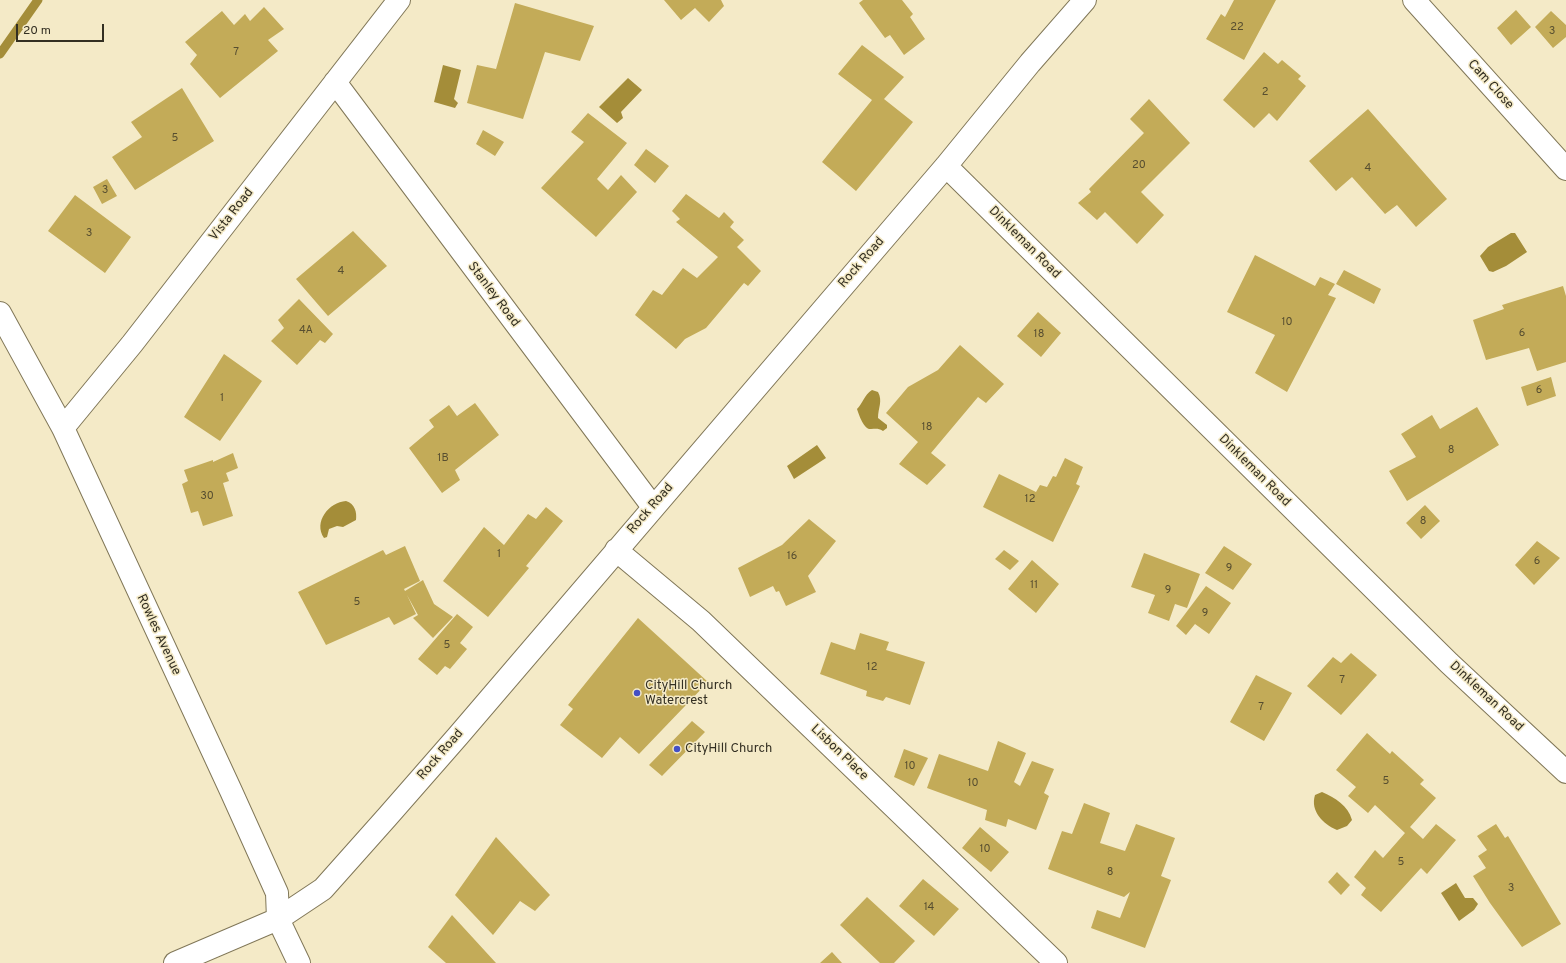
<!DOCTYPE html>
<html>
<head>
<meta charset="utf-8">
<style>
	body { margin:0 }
	#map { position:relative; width:1566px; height:963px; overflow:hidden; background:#f4eac7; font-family:Overpass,sans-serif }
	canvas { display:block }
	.scale { position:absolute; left:16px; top:24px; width:88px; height:18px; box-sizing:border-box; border:2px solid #332f22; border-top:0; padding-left:5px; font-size:12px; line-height:14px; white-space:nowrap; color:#332f22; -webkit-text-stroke:3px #f4eac7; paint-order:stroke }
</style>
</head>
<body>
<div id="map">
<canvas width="1566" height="963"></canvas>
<div class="scale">20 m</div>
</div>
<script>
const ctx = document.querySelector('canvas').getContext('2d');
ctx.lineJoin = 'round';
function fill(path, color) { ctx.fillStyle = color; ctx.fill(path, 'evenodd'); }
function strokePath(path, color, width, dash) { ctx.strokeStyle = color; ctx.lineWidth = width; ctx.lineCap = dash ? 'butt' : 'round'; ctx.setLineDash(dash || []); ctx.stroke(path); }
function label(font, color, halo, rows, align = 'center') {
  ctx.font = font + ' Overpass,sans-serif'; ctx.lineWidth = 3; ctx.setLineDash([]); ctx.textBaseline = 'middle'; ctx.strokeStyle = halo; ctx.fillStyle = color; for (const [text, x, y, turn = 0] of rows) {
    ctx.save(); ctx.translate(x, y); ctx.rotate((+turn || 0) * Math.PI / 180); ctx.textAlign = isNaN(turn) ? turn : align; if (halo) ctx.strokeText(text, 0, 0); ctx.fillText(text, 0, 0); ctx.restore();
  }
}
fill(new Path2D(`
	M 443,65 L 461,70 L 454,99 L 458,103 L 455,108 L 434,102 Z
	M 628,78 L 642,90 L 621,112 L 623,118 L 617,123 L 599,107 Z
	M 1511,233 L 1515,233 L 1527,252 L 1506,266 L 1493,272 L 1489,271 L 1480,256 L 1488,247 Z
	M 872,390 L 878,392 C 883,401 878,408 878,418 L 887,425 L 887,428 L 883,431 C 878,428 876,429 871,429 C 864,430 859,415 857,409 C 863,403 864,395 872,390 Z
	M 817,445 L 826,458 L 794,479 L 787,466 Z
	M 346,501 C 355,504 357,512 356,520 L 343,527 L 337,526 L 329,529 L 327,537 L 324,538 C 313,522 329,502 346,501 Z
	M 1322,792 C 1335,798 1348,805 1352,820 L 1347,826 L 1337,830 C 1323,824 1310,811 1315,795 Z
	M 1456,883 L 1465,898 L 1473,898 L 1478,904 L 1474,910 L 1459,921 L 1441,893 Z`), '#a48d39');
strokePath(new Path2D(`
	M 0,54 L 38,0`), '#a48d39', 9);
fill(new Path2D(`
	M 664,0 L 721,0 L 724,6 L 709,22 L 695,8 L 681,20 Z
	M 863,0 L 902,0 L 913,14 L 910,17 L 925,39 L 904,55 L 890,35 L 885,38 L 859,3 Z
	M 1234,0 L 1276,0 L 1244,60 L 1206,39 L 1221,14 L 1225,17 Z
	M 515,3 L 594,26 L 580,61 L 545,52 L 523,119 L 467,103 L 477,65 L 496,69 Z
	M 264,7 L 284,29 L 268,40 L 278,51 L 220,98 L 190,64 L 197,55 L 185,42 L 222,11 L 234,25 L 245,14 L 250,21 Z
	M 1516,10 L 1531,27 L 1511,45 L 1497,28 Z
	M 1551,11 L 1566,25 L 1566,37 L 1553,48 L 1535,27 Z
	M 862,45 L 904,77 L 884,99 L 913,122 L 856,191 L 822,162 L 872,100 L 838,74 Z
	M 1264,52 L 1278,64 L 1282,60 L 1301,76 L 1298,79 L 1306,86 L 1277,121 L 1269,113 L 1254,128 L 1223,100 Z
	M 182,88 L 214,141 L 135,190 L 112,157 L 142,137 L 131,122 Z
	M 1149,99 L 1190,143 L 1141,192 L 1164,215 L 1137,244 L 1105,212 L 1097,220 L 1078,203 L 1091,192 L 1089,189 L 1144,133 L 1130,119 Z
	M 1368,109 L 1447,199 L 1416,227 L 1397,205 L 1385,214 L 1352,177 L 1336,191 L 1309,161 Z
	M 588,113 L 627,143 L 597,179 L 608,190 L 621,175 L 637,192 L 596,237 L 541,188 L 584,142 L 571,132 Z
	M 483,130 L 504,142 L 495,156 L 476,144 Z
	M 646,149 L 669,166 L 655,183 L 634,165 Z
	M 107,179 L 117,196 L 102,204 L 93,187 Z
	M 686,194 L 719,218 L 724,212 L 734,222 L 730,227 L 744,240 L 737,247 L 761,271 L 748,286 L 744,283 L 706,328 L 685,339 L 676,349 L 635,315 L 653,290 L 662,295 L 683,268 L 697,278 L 718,257 L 676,222 L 680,219 L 672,211 Z
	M 75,195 L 131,237 L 105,273 L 48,231 Z
	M 353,231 L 387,266 L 328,316 L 296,279 Z
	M 1255,255 L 1315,286 L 1320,277 L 1335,284 L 1328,295 L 1336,298 L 1287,392 L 1255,373 L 1275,335 L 1227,312 Z
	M 1344,270 L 1381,289 L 1374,304 L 1336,284 Z
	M 1563,286 L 1566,296 L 1566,362 L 1537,371 L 1529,348 L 1486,360 L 1473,320 L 1504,309 L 1502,305 Z
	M 299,299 L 333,334 L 325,343 L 320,340 L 297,365 L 271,341 L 284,328 L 278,320 Z
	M 1038,312 L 1061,333 L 1041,357 L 1017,336 Z
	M 960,345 L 1004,384 L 986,403 L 978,397 L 931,453 L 946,465 L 927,485 L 899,464 L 918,442 L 886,413 L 908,387 L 938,370 Z
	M 224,354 L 262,381 L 220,441 L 184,417 Z
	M 1551,377 L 1556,396 L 1527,406 L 1521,387 Z
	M 475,403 L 499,435 L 455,470 L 460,480 L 442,493 L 409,448 L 434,427 L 429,420 L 449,405 L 457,416 Z
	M 1477,407 L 1499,445 L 1407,501 L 1389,471 L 1416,457 L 1401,434 L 1432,415 L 1440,429 Z
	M 233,453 L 238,468 L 226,473 L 229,481 L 223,483 L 233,516 L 203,526 L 198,511 L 191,513 L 182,484 L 188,481 L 184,470 L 213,460 L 213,462 Z
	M 1065,458 L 1083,467 L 1076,484 L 1080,486 L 1053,542 L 983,507 L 999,474 L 1036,492 L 1040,485 L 1047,487 L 1053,476 L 1056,477 Z
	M 1425,505 L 1440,521 L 1421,539 L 1406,523 Z
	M 546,507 L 563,521 L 526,566 L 529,568 L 488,617 L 443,581 L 484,527 L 504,545 L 528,514 L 536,519 Z
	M 809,519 L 836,541 L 808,576 L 816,592 L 786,606 L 779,591 L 776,592 L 773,586 L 750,597 L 738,568 L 782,545 Z
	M 1537,541 L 1560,558 L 1534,585 L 1515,565 Z
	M 405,546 L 420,581 L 404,589 L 405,591 L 423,580 L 434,604 L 453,617 L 433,638 L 413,618 L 418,615 L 407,595 L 416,614 L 394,625 L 389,617 L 326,645 L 298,592 L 383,550 L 386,555 Z
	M 1224,546 L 1252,564 L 1233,590 L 1205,573 Z
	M 1004,550 L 1019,561 L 1010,570 L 995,559 Z
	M 1144,553 L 1200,574 L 1187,608 L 1175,604 L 1169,621 L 1148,613 L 1155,595 L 1131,587 Z
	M 1032,560 L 1059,584 L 1036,613 L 1008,589 Z
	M 1206,586 L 1231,603 L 1209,634 L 1195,624 L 1186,635 L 1176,626 Z
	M 457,614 L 473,627 L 460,643 L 467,649 L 450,669 L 445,666 L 437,675 L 418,659 Z
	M 638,618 L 708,682 L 639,754 L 620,737 L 602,758 L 560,725 L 573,709 L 568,705 Z
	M 860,633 L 889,642 L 886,650 L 925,662 L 910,705 L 886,697 L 883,701 L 866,696 L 867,691 L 820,674 L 831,642 L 855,650 Z
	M 1351,653 L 1377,675 L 1341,715 L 1307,686 L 1333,657 L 1341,663 Z
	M 1256,675 L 1292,693 L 1264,741 L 1230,722 Z
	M 692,721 L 705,732 L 662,776 L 649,765 Z
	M 1367,733 L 1390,754 L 1392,751 L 1424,780 L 1420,784 L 1436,798 L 1410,827 L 1423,839 L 1436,824 L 1456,840 L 1427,874 L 1421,868 L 1381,912 L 1361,895 L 1366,888 L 1354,877 L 1375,850 L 1383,858 L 1405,833 L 1375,805 L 1368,813 L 1348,796 L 1356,787 L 1336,770 Z
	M 998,741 L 1026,753 L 1014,782 L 1020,786 L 1032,761 L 1054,769 L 1044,793 L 1049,796 L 1036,830 L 1008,819 L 1006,827 L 985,820 L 987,810 L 927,788 L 939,754 L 988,771 Z
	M 904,749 L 928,758 L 914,786 L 894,777 Z
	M 1084,803 L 1110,813 L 1100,843 L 1125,851 L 1136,824 L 1175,838 L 1161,876 L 1171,880 L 1145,948 L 1091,928 L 1097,910 L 1120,918 L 1130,892 L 1124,897 L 1048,869 L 1062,831 L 1072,834 Z
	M 1496,824 L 1505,838 L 1508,836 L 1561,924 L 1522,947 L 1490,903 L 1473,876 L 1486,868 L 1478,856 L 1487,850 L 1477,836 Z
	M 980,827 L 1009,852 L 991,872 L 962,848 Z
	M 496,837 L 550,895 L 535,911 L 520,901 L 493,935 L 455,895 Z
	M 1337,872 L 1350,885 L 1341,895 L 1328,882 Z
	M 923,879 L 959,909 L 934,936 L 899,906 Z
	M 867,897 L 915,941 L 894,963 L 880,963 L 840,925 Z
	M 452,915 L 496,963 L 446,963 L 428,947 Z
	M 832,952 L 842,963 L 820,963 Z`), '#c3ab58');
const minor = new Path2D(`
	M 1414,0 L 1566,169
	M 335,82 L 653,507
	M 946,166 L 1449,663 L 1566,772
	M 0,313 L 63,428 L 231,791 L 277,893 L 278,919 L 299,963
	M 63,428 L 132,344 L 399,0
	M 616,550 L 701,621 L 1056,963
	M 175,963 L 278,919 L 323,889 L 388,816 L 458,736 L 946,166 L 1030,63 L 1085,0`);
strokePath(minor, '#807758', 24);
strokePath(minor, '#fff', 22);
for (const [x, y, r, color] of [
	[637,693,4,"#4450c5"],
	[677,749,4,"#4450c5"]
]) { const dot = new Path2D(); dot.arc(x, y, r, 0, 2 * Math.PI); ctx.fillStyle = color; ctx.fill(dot); strokePath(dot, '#f4eac7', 1.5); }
label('11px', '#574e30', null, [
	["22",1237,28],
	["3",1552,32],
	["7",236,53],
	["2",1265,93],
	["5",175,139],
	["20",1139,166],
	["4",1368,169],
	["3",105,191],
	["3",89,234],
	["4",341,272],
	["10",1287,323],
	["4A",306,331],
	["6",1522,334],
	["18",1039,335],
	["6",1539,391],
	["1",222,399],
	["18",927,428],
	["8",1451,451],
	["1B",443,459],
	["30",207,497],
	["12",1030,500],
	["8",1423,522],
	["1",499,555],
	["16",792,557],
	["6",1537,562],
	["9",1229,569],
	["11",1034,586],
	["9",1168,591],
	["5",357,603],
	["9",1205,614],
	["5",447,646],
	["12",872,668],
	["7",1342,681],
	["7",1261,708],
	["10",910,767],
	["5",1386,782],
	["10",973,784],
	["10",985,850],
	["5",1401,863],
	["8",1110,873],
	["3",1511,889],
	["14",929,908]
]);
label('13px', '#332f22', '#f4eac7', [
	["Cam Close",1490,85,48],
	["Vista Road",232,215,-52],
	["Dinkleman Road",1024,243,45],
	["Rock Road",862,263,-49],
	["Stanley Road",493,295,53],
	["Dinkleman Road",1254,471,45],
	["Rock Road",651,509,-49],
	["Rowles Avenue",158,635,65],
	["Dinkleman Road",1486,697,43],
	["Lisbon Place",839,753,44],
	["Rock Road",441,755,-49]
]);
label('13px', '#332f22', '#f4eac7', [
	["CityHill Church",645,686],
	["Watercrest",645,701],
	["CityHill Church",685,749]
], 'left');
</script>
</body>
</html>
